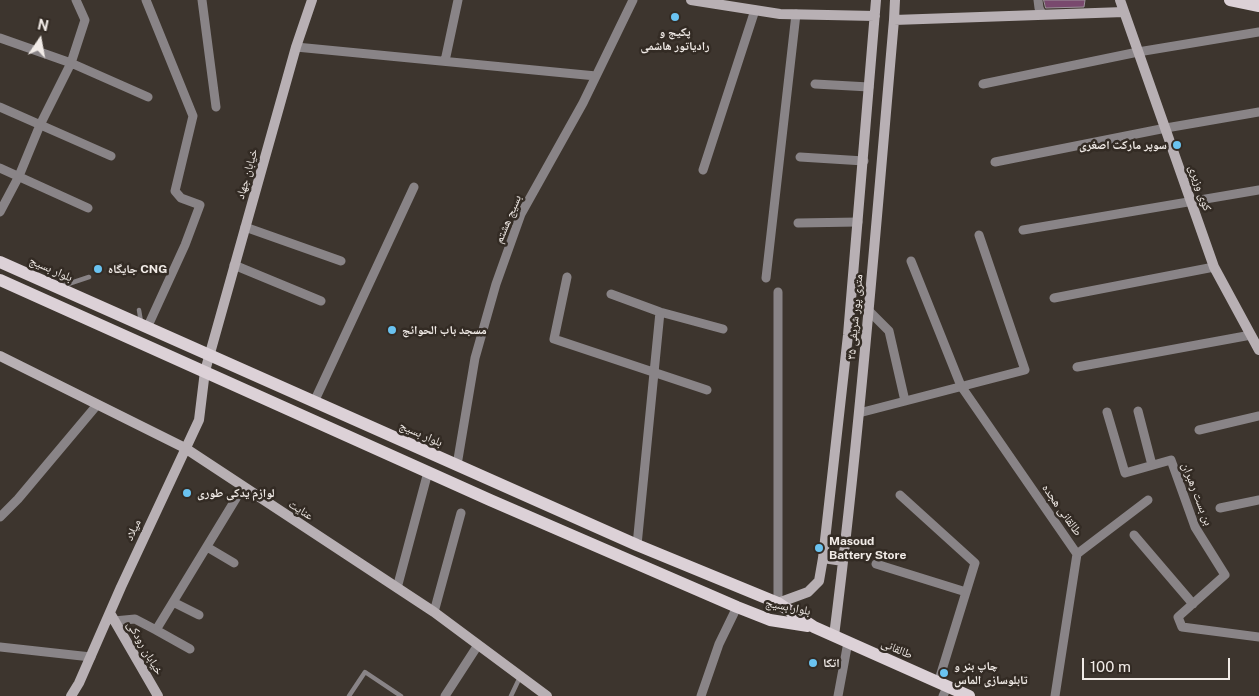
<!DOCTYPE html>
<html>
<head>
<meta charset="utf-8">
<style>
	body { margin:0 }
	#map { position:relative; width:1259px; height:696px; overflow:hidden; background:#3d352e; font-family:"Public Sans",sans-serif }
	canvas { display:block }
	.north { position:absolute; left:15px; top:15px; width:50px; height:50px; -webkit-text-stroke:4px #332b24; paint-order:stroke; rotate:12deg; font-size:14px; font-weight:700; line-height:20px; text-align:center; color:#f1ebe7 }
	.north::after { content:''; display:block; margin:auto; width:18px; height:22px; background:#f1ebe7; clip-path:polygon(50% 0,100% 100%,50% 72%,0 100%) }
	.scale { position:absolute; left:1082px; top:658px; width:148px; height:22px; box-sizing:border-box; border:2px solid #f1ebe7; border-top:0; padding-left:6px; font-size:15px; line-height:18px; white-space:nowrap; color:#f1ebe7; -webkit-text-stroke:4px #332b24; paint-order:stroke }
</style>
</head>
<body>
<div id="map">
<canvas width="1259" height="696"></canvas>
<div class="north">N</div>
<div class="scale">100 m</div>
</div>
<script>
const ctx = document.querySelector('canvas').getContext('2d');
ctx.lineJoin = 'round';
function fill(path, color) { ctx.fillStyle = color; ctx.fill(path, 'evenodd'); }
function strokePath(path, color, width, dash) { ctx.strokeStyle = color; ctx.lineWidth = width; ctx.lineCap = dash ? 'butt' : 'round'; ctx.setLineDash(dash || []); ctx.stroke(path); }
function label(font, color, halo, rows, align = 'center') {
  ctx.font = font + ' "Public Sans","Noto Naskh Arabic",sans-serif'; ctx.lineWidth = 5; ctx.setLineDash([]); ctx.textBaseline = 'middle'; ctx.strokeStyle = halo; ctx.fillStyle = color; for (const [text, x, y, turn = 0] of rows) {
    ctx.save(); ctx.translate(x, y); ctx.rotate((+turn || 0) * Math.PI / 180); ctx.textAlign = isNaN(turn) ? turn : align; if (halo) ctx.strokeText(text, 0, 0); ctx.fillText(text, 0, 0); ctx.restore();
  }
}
const building = new Path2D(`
	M 1044,0 L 1085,0 L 1084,7 L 1046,8 Z`);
fill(building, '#79496e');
strokePath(building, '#9d929a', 1);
strokePath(new Path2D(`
	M 62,286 L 89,277
	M 139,310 L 141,322
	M 349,696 L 365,672 L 401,696
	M 511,696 L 520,677`), '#898487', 4.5);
strokePath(new Path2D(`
	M 146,0 L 193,116 L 175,191 L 181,198 L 200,205 L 185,245 L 147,328
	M 202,0 L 216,107
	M 1038,0 L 1039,8 L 1042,14
	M 0,38 L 71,63 L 148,97
	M 296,47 L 596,76
	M 445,61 L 458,0
	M 815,84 L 869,87
	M 983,84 L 1138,52 L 1259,32
	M 0,107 L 111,156
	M 800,157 L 864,161
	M 995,162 L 1166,128 L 1259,112
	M 0,168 L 88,208
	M 703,170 L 755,10
	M 0,212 L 19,176 L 40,125 L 71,63 L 85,20 L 76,0
	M 798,223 L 858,222
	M 245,227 L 341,261
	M 1023,230 L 1259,190
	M 911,261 L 961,386 L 1077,554 L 1055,696
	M 234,265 L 321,301
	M 567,277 L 554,339 L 707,390
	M 766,278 L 796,14
	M 778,292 L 778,603
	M 611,294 L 660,312 L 723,329
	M 1054,298 L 1214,267
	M 868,310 L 889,331 L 905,401
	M 1077,367 L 1251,335
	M 314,402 L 414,187
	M 1138,411 L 1152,465
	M 1107,412 L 1125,473 L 1171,460 L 1195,527 L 1225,575 L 1178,617 L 1182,627 L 1259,637
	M 859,413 L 1025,370 L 979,235
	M 1199,430 L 1259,416
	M 457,465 L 475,358 L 496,284 L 521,214 L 583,103 L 633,0
	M 900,495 L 975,563 L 938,683
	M 1220,508 L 1259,500
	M 0,517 L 18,499 L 97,405
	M 1134,535 L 1193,604
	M 637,545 L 660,312
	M 207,547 L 234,563
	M 1077,554 L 1148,500
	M 876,564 L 966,592
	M 397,588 L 428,472
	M 173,602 L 199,615
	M 434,612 L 461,513
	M 114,621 L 135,619 L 156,630 L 243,487
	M 156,630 L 190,649
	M 0,647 L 91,657
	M 445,696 L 478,645
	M 701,696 L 719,644 L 737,607
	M 838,696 L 848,642
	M 943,696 L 947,687`), '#898487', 9);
strokePath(new Path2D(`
	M 691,0 L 780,14 L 875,16
	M 1120,0 L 1214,267 L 1259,350
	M 894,20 L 1124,12
	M 0,356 L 185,448 L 434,612 L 547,696
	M 823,558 L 843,561
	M 778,603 L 808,592 L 819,581 L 823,558 L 848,335 L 876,0
	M 110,613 L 158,696
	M 834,636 C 860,431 876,225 894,20 L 895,0
	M 71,696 L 79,683 L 121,587 L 199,420 L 205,371 L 296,47 L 312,0`), '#b8b0b4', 10);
strokePath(new Path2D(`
	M 1230,0 L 1259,6
	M 0,262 L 637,545 L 778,603 L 814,627 L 969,696
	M 0,280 L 490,500 L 737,607 L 770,620 L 808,626`), '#dcd1d7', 12);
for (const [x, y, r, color] of [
	[675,17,5,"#6ac3f1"],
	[1177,145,5,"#6ac3f1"],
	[98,269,5,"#6ac3f1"],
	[392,330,5,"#6ac3f1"],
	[187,493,5,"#6ac3f1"],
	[819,548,5,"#6ac3f1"],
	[813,663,5,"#6ac3f1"],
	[944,673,5,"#6ac3f1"]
]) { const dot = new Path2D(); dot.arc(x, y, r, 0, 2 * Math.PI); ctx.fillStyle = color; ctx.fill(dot); strokePath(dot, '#332b24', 2); }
label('bold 12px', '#f1ebe7', '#332b24', [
	["پکیج و",675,32,"center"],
	["رادیاتور هاشمی",675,46,"center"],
	["سوپر مارکت اصغری",1167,145,"right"],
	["جایگاه CNG",108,269],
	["مسجد باب الحوائج",402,330],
	["لوازم یدکی طوری",197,493],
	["Masoud",829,541],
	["Battery Store",829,555],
	["اتکا",823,663],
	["چاپ بنر و",954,666],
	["تابلوسازی الماس",954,680]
], 'left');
label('12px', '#f1ebe7', '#332b24', [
	["خیابان جهاد",247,174,-74],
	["کوی وزیری",1200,188,71],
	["بسیج هشتم",508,219,-67],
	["بلوار بسیج",51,269,24],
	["۳۵ متری پور شریفی",855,317,-85],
	["بلوار بسیج",421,434,24],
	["بن بست رهبران",1197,494,69],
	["عنایت",301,510,33],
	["طالقانی هجده",1062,510,55],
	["میلاد",133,530,-65],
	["بلوار بسیج",788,607,11],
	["خیابان رودکی",145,648,60],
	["طالقانی",897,649,24]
]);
</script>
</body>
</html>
